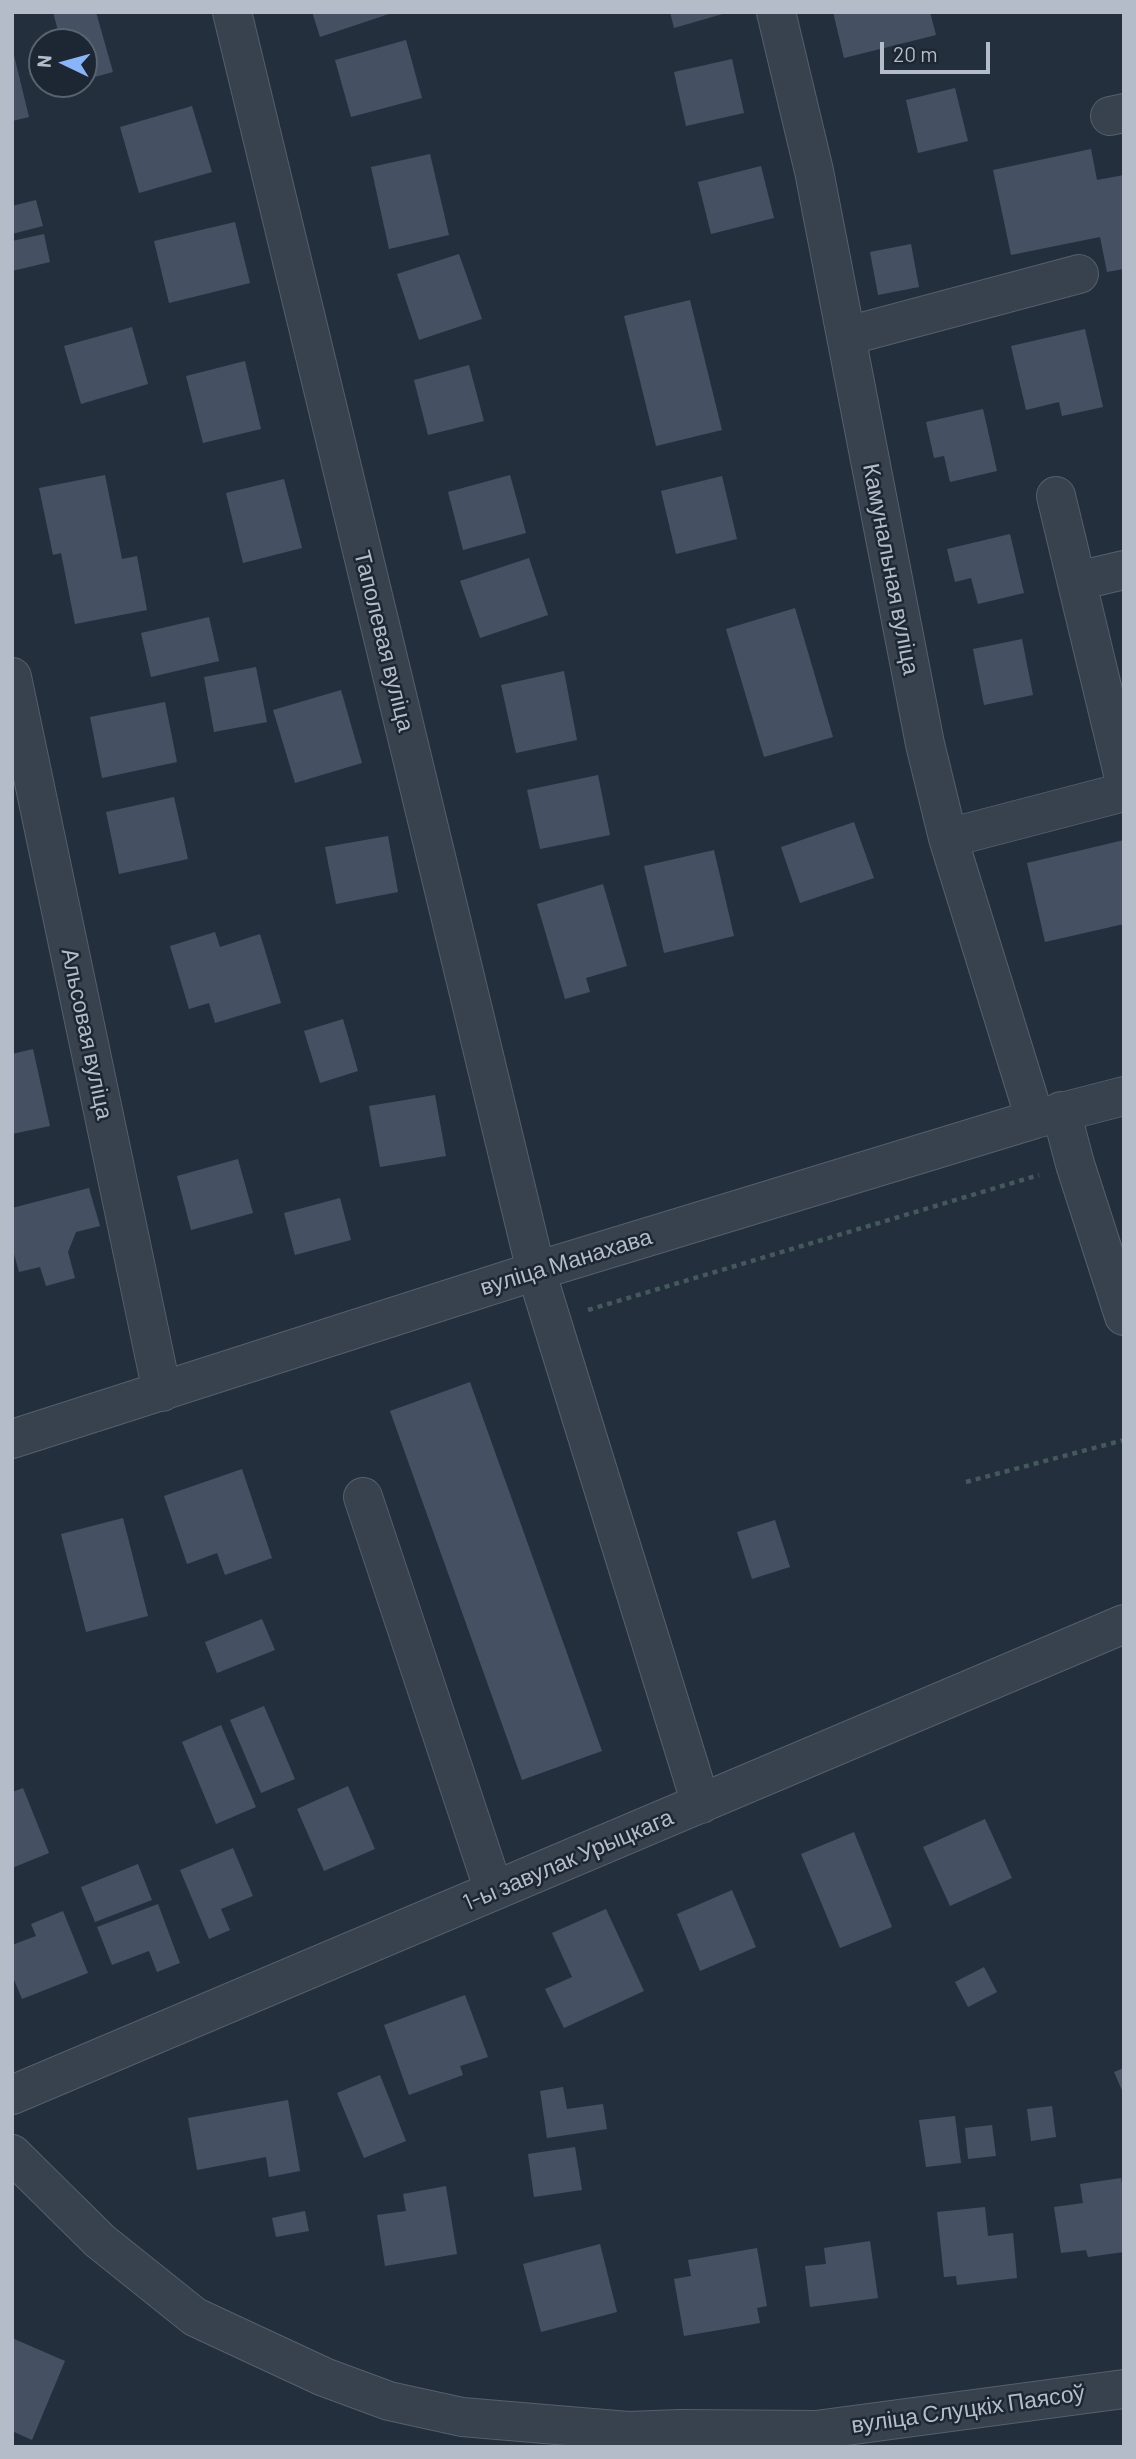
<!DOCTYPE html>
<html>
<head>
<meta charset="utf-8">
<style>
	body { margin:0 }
	#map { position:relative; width:1136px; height:2459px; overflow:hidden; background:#242f3e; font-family:Barlow,sans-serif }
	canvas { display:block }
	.frame { position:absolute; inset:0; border:14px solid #b4bcc9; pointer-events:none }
	.north { position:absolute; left:28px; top:28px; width:70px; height:70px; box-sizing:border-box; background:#1d2633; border:2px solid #59626f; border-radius:50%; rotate:275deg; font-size:19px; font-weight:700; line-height:28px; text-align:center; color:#b4bcc9 }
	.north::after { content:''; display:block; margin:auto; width:24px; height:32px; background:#8ab4f8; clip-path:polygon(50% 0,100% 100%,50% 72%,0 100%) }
	.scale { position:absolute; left:880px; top:42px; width:110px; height:32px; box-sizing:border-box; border:4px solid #b4bcc9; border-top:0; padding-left:9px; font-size:21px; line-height:24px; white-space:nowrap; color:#b4bcc9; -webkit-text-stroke:5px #1d2633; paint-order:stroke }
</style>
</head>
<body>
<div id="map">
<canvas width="1136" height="2459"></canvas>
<div class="frame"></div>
<div class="north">N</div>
<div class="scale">20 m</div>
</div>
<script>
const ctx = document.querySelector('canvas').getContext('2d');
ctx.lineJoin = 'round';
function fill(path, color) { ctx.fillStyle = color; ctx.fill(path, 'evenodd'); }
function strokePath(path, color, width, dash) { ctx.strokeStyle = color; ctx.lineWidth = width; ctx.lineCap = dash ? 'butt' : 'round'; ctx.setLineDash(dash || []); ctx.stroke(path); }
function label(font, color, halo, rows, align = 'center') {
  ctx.font = font + ' Barlow,sans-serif'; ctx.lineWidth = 5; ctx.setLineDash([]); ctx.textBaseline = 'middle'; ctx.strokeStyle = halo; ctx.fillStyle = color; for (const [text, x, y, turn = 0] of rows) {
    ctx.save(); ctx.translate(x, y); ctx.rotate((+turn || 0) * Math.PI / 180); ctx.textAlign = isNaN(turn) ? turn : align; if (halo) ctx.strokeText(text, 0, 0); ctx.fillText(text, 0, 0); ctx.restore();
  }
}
fill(new Path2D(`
	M 53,12 L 96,12 L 113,72 L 84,80 L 84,42 L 61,42 Z
	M 312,12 L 392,12 L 392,13 L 320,37 Z
	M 670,12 L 726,12 L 726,13 L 674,28 Z
	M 833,12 L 930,12 L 936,35 L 844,58 Z
	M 406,40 L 422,98 L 351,117 L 335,60 Z
	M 12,47 L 29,117 L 12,121 Z
	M 732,59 L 744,113 L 686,126 L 674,72 Z
	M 955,88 L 968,141 L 918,153 L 906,100 Z
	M 192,106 L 212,172 L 139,193 L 120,127 Z
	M 1091,149 L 1097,180 L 1124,175 L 1124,269 L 1107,272 L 1100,237 L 1011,255 L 993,170 Z
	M 430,154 L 449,235 L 389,249 L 371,167 Z
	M 761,166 L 774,218 L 711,234 L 698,182 Z
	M 36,200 L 43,226 L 12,234 L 12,206 Z
	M 235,222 L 250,283 L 169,303 L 154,241 Z
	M 44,234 L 50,262 L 12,271 L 12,241 Z
	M 911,244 L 919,287 L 878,295 L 870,252 Z
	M 459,254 L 482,319 L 419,340 L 397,274 Z
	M 690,300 L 722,430 L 656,446 L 624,316 Z
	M 132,327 L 148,384 L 81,404 L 64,346 Z
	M 1085,329 L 1103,407 L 1062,416 L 1059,402 L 1026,410 L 1011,346 Z
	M 245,361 L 261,429 L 203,443 L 186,376 Z
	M 469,365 L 484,421 L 428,435 L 414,380 Z
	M 983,409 L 997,471 L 950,482 L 944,456 L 934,458 L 926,422 Z
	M 105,475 L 122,559 L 137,556 L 147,610 L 75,624 L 61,553 L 53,555 L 39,488 Z
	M 510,475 L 526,533 L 463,550 L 448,492 Z
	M 722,476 L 737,539 L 676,554 L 661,491 Z
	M 284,479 L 302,548 L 243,563 L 226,493 Z
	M 1010,534 L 1024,593 L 978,604 L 971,578 L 955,582 L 947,549 Z
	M 529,558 L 548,615 L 480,638 L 460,581 Z
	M 795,608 L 833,737 L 764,757 L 726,629 Z
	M 209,617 L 219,661 L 151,677 L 141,633 Z
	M 1022,639 L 1033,695 L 984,705 L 973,649 Z
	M 256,667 L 267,722 L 214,732 L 204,677 Z
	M 564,671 L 577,740 L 516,753 L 501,685 Z
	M 341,690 L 362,763 L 295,783 L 273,710 Z
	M 165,702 L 177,762 L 102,778 L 90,717 Z
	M 598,775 L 610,835 L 540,849 L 527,790 Z
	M 174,797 L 188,859 L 119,874 L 106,812 Z
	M 854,822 L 874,878 L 800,903 L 781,847 Z
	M 388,836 L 398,892 L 336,904 L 325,847 Z
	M 1124,840 L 1124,924 L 1045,942 L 1027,863 Z
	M 714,850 L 734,936 L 664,953 L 644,866 Z
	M 603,884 L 627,966 L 586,978 L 590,992 L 565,999 L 537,904 Z
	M 215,932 L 220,947 L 260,934 L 281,1003 L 215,1023 L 209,1003 L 189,1009 L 170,946 Z
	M 343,1019 L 358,1071 L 320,1083 L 304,1031 Z
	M 33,1049 L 50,1126 L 12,1134 L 12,1054 Z
	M 435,1095 L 446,1156 L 380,1167 L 369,1106 Z
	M 238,1159 L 253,1213 L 191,1230 L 177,1176 Z
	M 89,1188 L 100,1226 L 76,1232 L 68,1252 L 75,1278 L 46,1286 L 40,1267 L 19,1272 L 12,1247 L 12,1208 Z
	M 340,1198 L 351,1240 L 295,1255 L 284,1213 Z
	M 470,1382 L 602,1751 L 522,1780 L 390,1411 Z
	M 242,1469 L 272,1558 L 225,1575 L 217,1553 L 187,1564 L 164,1496 Z
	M 123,1518 L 148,1616 L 86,1632 L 61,1534 Z
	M 775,1520 L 790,1567 L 752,1579 L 737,1532 Z
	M 262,1619 L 275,1650 L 217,1673 L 205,1642 Z
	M 264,1706 L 295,1779 L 261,1793 L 230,1720 Z
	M 221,1725 L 256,1807 L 216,1824 L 182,1742 Z
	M 348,1786 L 375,1849 L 324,1871 L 297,1809 Z
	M 23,1788 L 49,1853 L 12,1868 L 12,1792 Z
	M 985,1819 L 1012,1878 L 950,1906 L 923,1847 Z
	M 854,1832 L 892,1927 L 840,1948 L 801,1854 Z
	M 233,1848 L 253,1896 L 221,1909 L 230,1930 L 209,1939 L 180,1870 Z
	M 138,1864 L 152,1900 L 95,1922 L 81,1887 Z
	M 732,1890 L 756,1947 L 700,1971 L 677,1914 Z
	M 158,1904 L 180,1963 L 157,1972 L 149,1951 L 112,1965 L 97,1927 Z
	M 606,1909 L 644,1991 L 564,2028 L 545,1989 L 572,1977 L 552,1933 Z
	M 63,1911 L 88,1973 L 22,1999 L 12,1975 L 12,1945 L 36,1936 L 31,1924 Z
	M 984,1967 L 997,1992 L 968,2007 L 955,1982 Z
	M 465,1995 L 488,2057 L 460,2066 L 463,2075 L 409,2095 L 384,2025 Z
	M 1124,2068 L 1124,2095 L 1114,2072 Z
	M 380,2075 L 406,2141 L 364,2158 L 337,2093 Z
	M 563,2087 L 567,2109 L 603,2104 L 607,2129 L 547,2138 L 540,2091 Z
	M 288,2100 L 300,2171 L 269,2177 L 266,2157 L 197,2170 L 188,2118 Z
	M 1052,2106 L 1056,2137 L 1031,2141 L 1027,2109 Z
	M 955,2116 L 961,2163 L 926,2167 L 919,2120 Z
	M 992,2125 L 996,2156 L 968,2159 L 965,2128 Z
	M 575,2147 L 582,2190 L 534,2197 L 528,2154 Z
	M 1121,2178 L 1124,2195 L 1124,2252 L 1088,2257 L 1086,2250 L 1061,2253 L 1054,2207 L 1083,2203 L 1080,2184 Z
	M 446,2186 L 457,2254 L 385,2266 L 377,2215 L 406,2211 L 403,2194 Z
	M 985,2207 L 988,2236 L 1013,2233 L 1017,2278 L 957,2285 L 956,2276 L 944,2277 L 937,2212 Z
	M 305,2211 L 309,2231 L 276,2237 L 272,2218 Z
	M 870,2241 L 878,2298 L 810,2307 L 805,2266 L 826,2264 L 824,2248 Z
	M 600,2244 L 617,2312 L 541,2332 L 523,2264 Z
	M 757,2248 L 767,2306 L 757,2308 L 760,2323 L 684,2336 L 674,2279 L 691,2276 L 688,2260 Z
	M 12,2338 L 65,2361 L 32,2440 L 12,2431 Z`), '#455162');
const minor = new Path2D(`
	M 232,12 L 536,1271 L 701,1804
	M 776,12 L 814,171 L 925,744 L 948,838 L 1035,1119
	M 1110,116 L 1124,113
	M 847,336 L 1079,274
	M 1056,496 L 1124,778
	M 1077,581 L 1124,570
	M 12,677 L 162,1392
	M 948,838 L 1124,792
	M 1061,1111 L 1075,1164 L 1124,1316
	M 12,1439 L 536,1271 L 1035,1119 L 1124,1096
	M 363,1497 L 494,1891
	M 12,2095 L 1124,1624
	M 12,2154 L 100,2241 L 195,2317 L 324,2377 L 389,2401 L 462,2417 L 628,2431 L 680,2429 L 816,2430 L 1124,2389`);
strokePath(minor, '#565f6c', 40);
strokePath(new Path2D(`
	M 588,1310 L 1039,1175
	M 966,1482 L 1124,1440`), '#44595c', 4.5, [5, 5]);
strokePath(minor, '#38414e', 38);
label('23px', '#b4bcc9', '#1d2633', [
	["Камунальная вуліца",891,569,79],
	["Таполевая вуліца",384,641,76],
	["Альсовая вуліца",87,1034,78],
	["вуліца Манахава",566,1262,-17],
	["1-ы завулак Урыцкага",568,1860,-23],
	["вуліца Слуцкіх Паясоў",968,2409,-8]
]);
</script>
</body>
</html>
